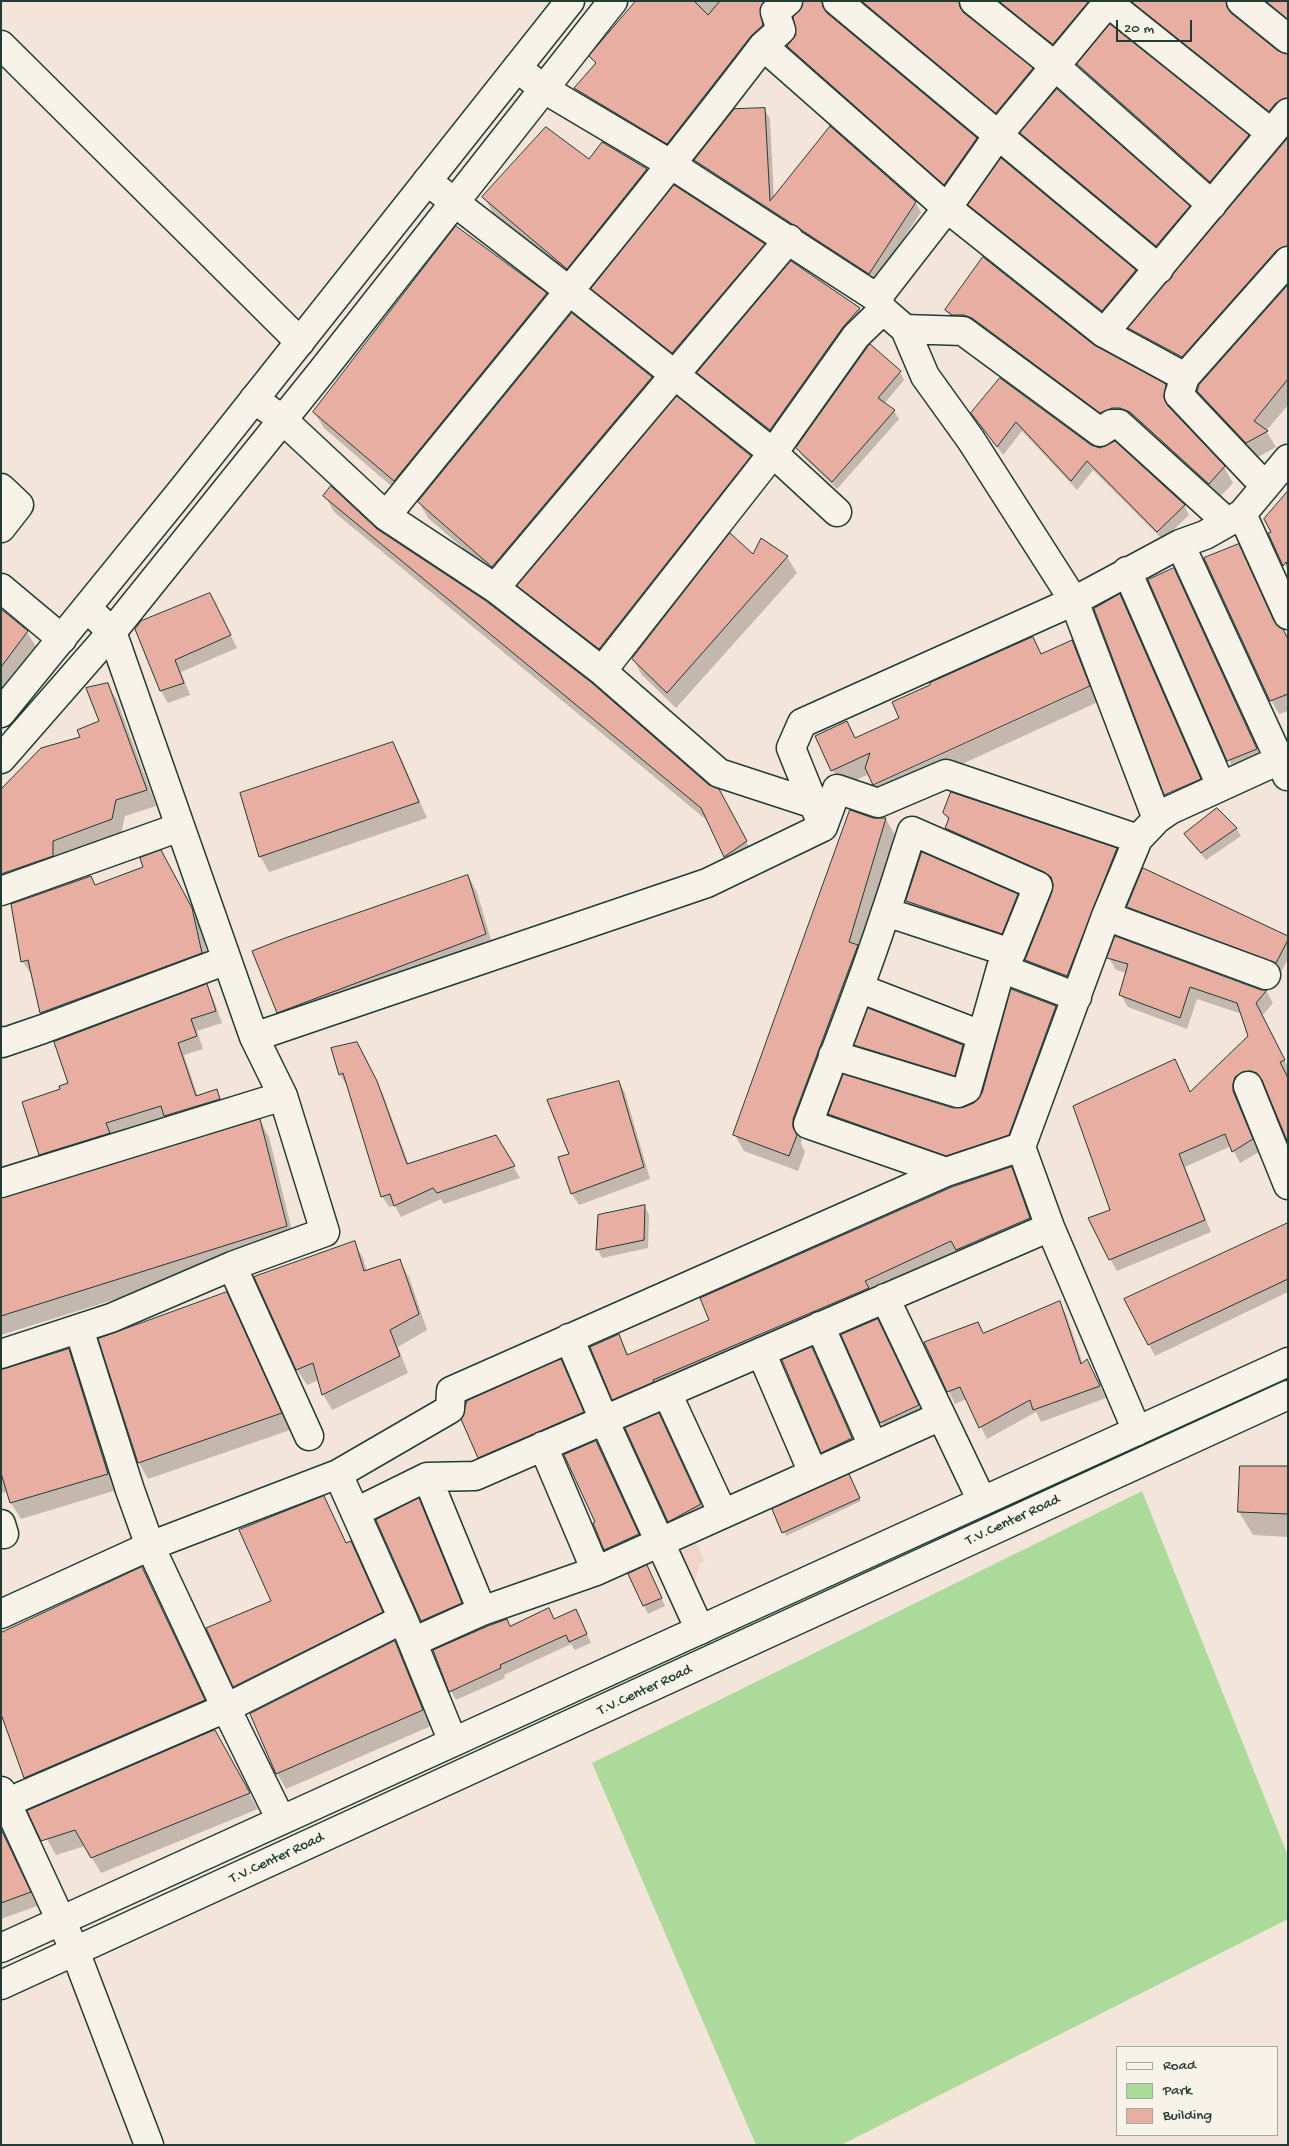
<!DOCTYPE html>
<html>
<head>
<meta charset="utf-8">
<style>
	body { margin:0 }
	#map { position:relative; width:1289px; height:2146px; overflow:hidden; background:#f4e5da; font-family:"Gochi Hand",sans-serif }
	canvas { display:block }
	.frame { position:absolute; inset:0; border:2px solid #1f3d34; pointer-events:none }
	.legend { position:absolute; left:1116px; top:2046px; width:162px; height:90px; box-sizing:border-box; background:#f7f3e8; border:1px solid #a1aaa0; margin:0; padding:6px 9px; list-style:none; font-size:15px; color:#1f3d34 }
	.legend li { display:flex; align-items:center; gap:10px; height:25px }
	.legend b { width:25px; border:1px solid #a1aaa0 }
	.scale { position:absolute; left:1116px; top:20px; width:76px; height:22px; box-sizing:border-box; border:2px solid #1f3d34; border-top:0; padding-left:6px; font-size:15px; line-height:18px; white-space:nowrap; color:#1f3d34; -webkit-text-stroke:4px #f7f3e8; paint-order:stroke }
</style>
</head>
<body>
<div id="map">
<canvas width="1289" height="2146"></canvas>
<div class="frame"></div>
<ul class="legend">
<li><b style="height:6px;background:#f7f3e8"></b>Road</li>
<li><b style="height:14px;background:#abda9a"></b>Park</li>
<li><b style="height:14px;background:#e8aea1"></b>Building</li>
</ul>
<div class="scale">20 m</div>
</div>
<script>
const ctx = document.querySelector('canvas').getContext('2d');
ctx.lineJoin = 'round';
function fill(path, color) { ctx.fillStyle = color; ctx.fill(path, 'evenodd'); }
function strokePath(path, color, width, dash) { ctx.strokeStyle = color; ctx.lineWidth = width; ctx.lineCap = dash ? 'butt' : 'round'; ctx.setLineDash(dash || []); ctx.stroke(path); }
function label(font, color, halo, rows, align = 'center') {
  ctx.font = font + ' "Gochi Hand",sans-serif'; ctx.lineWidth = 4; ctx.setLineDash([]); ctx.textBaseline = 'middle'; ctx.strokeStyle = halo; ctx.fillStyle = color; for (const [text, x, y, turn = 0] of rows) {
    ctx.save(); ctx.translate(x, y); ctx.rotate((+turn || 0) * Math.PI / 180); ctx.textAlign = isNaN(turn) ? turn : align; if (halo) ctx.strokeText(text, 0, 0); ctx.fillText(text, 0, 0); ctx.restore();
  }
}
fill(new Path2D(`
	M 696,1543 L 705,1561 L 700,1563 L 695,1582 L 691,1580 L 671,1555 Z`), '#f0d4c9');
fill(new Path2D(`
	M 1142,1491 L 1288,1856 L 1288,1919 L 841,2145 L 756,2145 L 592,1763 Z`), '#abda9a');
fill(new Path2D(`
	M 637,1 L 793,1 L 676,158 L 584,103 L 575,88 L 596,65 L 591,56 Z
	M 803,1 L 841,1 L 834,6 L 830,17 L 976,139 L 985,154 L 953,199 L 797,61 L 788,46 L 797,34 L 804,6 Z
	M 851,1 L 978,1 L 970,6 L 967,17 L 1032,69 L 1041,84 L 1005,127 Z
	M 988,1 L 1109,1 L 1062,59 Z
	M 1120,1 L 1246,1 L 1237,7 L 1234,17 L 1278,52 L 1288,56 L 1288,117 L 1278,126 Z
	M 1288,1 L 1288,26 L 1276,8 Z
	M 1078,65 L 1248,136 L 1257,152 L 1219,197 L 1088,81 Z
	M 765,110 L 770,119 L 774,198 L 915,202 L 921,212 L 875,283 L 701,170 L 695,161 Z
	M 1022,133 L 1189,207 L 1198,223 L 1166,262 L 1031,149 Z
	M 1288,140 L 1288,264 L 1191,372 L 1138,344 L 1130,329 Z
	M 1001,160 L 1135,271 L 1144,287 L 1111,326 L 979,221 L 970,205 Z
	M 589,161 L 647,170 L 656,185 L 576,284 L 493,213 L 484,197 Z
	M 456,227 L 546,294 L 555,310 L 404,497 L 324,428 L 314,412 Z
	M 764,245 L 773,261 L 682,368 L 602,305 L 593,289 Z
	M 1288,287 L 1288,405 L 1266,431 L 1276,447 L 1256,458 L 1207,406 L 1198,391 Z
	M 859,308 L 868,324 L 779,446 L 708,389 L 698,373 Z
	M 947,311 L 1094,346 L 1165,385 L 1175,402 L 1173,413 L 1224,467 L 1233,483 L 1218,499 L 956,327 Z
	M 572,315 L 651,378 L 661,394 L 493,574 L 428,518 L 419,502 Z
	M 900,372 L 904,380 L 884,404 L 894,411 L 899,419 L 837,489 L 802,456 L 797,448 Z
	M 1000,379 L 1090,446 L 1184,505 L 1189,515 L 1163,540 L 1093,470 L 1077,490 L 1022,431 L 1003,455 L 973,413 Z
	M 750,456 L 759,472 L 609,664 L 528,602 L 519,586 Z
	M 1288,493 L 1288,572 L 1272,532 Z
	M 325,496 L 376,530 L 727,807 L 755,858 L 734,872 L 709,822 L 334,512 Z
	M 762,540 L 787,557 L 797,573 L 676,708 L 642,675 L 633,659 L 754,556 Z
	M 1173,570 L 1263,762 L 1235,773 L 1150,581 Z
	M 210,594 L 237,648 L 181,672 L 190,695 L 168,703 L 161,691 L 136,629 Z
	M 1120,596 L 1129,612 L 1201,777 L 1166,793 L 1166,795 L 1095,610 Z
	M 1,610 L 27,632 L 36,647 L 1,692 Z
	M 1276,625 L 1288,640 L 1288,711 L 1279,714 L 1271,700 Z
	M 1032,638 L 1042,655 L 1071,641 L 1081,657 L 1091,684 L 874,783 L 869,774 L 841,787 L 816,736 L 846,723 L 856,739 L 901,719 Z
	M 107,684 L 117,700 L 156,806 L 125,816 L 121,835 L 1,880 L 1,790 L 82,737 L 100,722 Z
	M 1092,686 L 1098,702 L 883,800 L 875,785 Z
	M 393,744 L 402,760 L 427,818 L 269,872 L 260,856 Z
	M 1202,780 L 1209,795 L 1175,810 L 1166,795 Z
	M 944,813 L 1116,849 L 1123,861 L 1074,988 L 1033,972 L 1026,960 L 1054,892 L 1054,885 L 953,840 L 946,828 L 949,821 Z
	M 873,819 L 886,819 L 895,835 L 802,1135 L 801,1144 L 805,1152 L 798,1171 L 744,1151 L 735,1135 Z
	M 1236,828 L 1241,836 L 1206,860 L 1185,835 Z
	M 170,868 L 200,926 L 211,969 L 50,1029 L 41,1013 L 33,977 L 23,962 L 12,905 Z
	M 468,876 L 477,892 L 494,950 L 287,1028 L 278,1012 Z
	M 1017,895 L 1024,907 L 1009,945 L 914,913 L 907,901 Z
	M 1128,907 L 1288,937 L 1288,959 L 1281,972 L 1134,917 Z
	M 1109,958 L 1267,992 L 1273,1003 L 1262,1016 L 1288,1067 L 1288,1073 L 1265,1085 L 1258,1082 L 1239,1097 L 1240,1105 L 1259,1152 L 1240,1163 L 1231,1146 L 1185,1167 L 1211,1232 L 1117,1271 L 1110,1259 L 1112,1210 L 1174,1061 L 1190,1093 L 1249,1037 L 1242,1014 L 1197,999 L 1187,1029 L 1128,1007 L 1121,995 L 1127,973 L 1116,970 Z
	M 207,986 L 213,998 L 222,1023 L 197,1031 L 203,1049 L 184,1055 L 198,1097 L 216,1091 L 223,1103 L 48,1166 L 41,1154 L 61,1090 Z
	M 1055,1007 L 1065,1023 L 1018,1151 L 956,1171 L 839,1130 L 830,1114 L 965,1108 L 979,1100 Z
	M 856,1045 L 962,1046 L 969,1058 L 961,1087 L 863,1057 Z
	M 332,1049 L 363,1055 L 383,1094 L 409,1165 L 496,1137 L 520,1178 L 444,1204 L 441,1199 L 401,1217 L 395,1206 L 389,1207 L 382,1196 L 348,1085 L 347,1086 L 340,1075 Z
	M 619,1082 L 625,1093 L 650,1179 L 579,1205 L 572,1194 L 560,1158 L 571,1154 Z
	M 260,1121 L 269,1137 L 295,1243 L 1,1335 L 1,1199 Z
	M 1011,1168 L 1019,1183 L 1038,1234 L 622,1414 L 613,1399 L 619,1335 L 629,1356 L 711,1321 Z
	M 645,1207 L 649,1215 L 648,1248 L 602,1258 L 598,1250 L 600,1216 Z
	M 1288,1225 L 1288,1292 L 1155,1356 L 1125,1299 Z
	M 354,1242 L 363,1258 L 367,1271 L 399,1261 L 409,1277 L 427,1330 L 398,1347 L 408,1373 L 332,1410 L 323,1394 L 319,1380 L 307,1385 L 297,1370 L 256,1278 Z
	M 226,1294 L 235,1310 L 290,1430 L 148,1479 L 139,1463 L 100,1339 Z
	M 1059,1302 L 1066,1314 L 1083,1364 L 1093,1372 L 1106,1398 L 1041,1422 L 1036,1412 L 987,1439 L 967,1399 L 955,1404 L 925,1343 L 984,1334 Z
	M 884,1332 L 925,1418 L 888,1434 L 881,1422 Z
	M 812,1349 L 858,1450 L 829,1464 L 822,1452 Z
	M 68,1350 L 77,1366 L 117,1490 L 21,1519 L 11,1503 L 8,1492 L 1,1493 L 1,1371 Z
	M 561,1361 L 589,1424 L 486,1469 L 479,1457 Z
	M 659,1415 L 707,1517 L 676,1533 L 669,1521 Z
	M 596,1442 L 643,1543 L 610,1557 L 594,1524 L 597,1523 Z
	M 1288,1468 L 1288,1537 L 1253,1535 L 1239,1512 Z
	M 851,1479 L 861,1501 L 786,1536 L 774,1510 Z
	M 324,1498 L 346,1544 L 350,1542 L 359,1557 L 390,1627 L 243,1701 L 234,1686 L 273,1601 Z
	M 418,1500 L 425,1512 L 468,1615 L 429,1633 L 377,1520 Z
	M 142,1568 L 213,1716 L 34,1793 L 25,1778 L 1,1710 Z
	M 630,1574 L 651,1575 L 665,1606 L 648,1614 Z
	M 554,1620 L 581,1620 L 591,1643 L 575,1650 L 571,1644 L 504,1675 L 505,1678 L 456,1700 L 451,1691 L 510,1627 Z
	M 394,1642 L 404,1658 L 431,1726 L 286,1789 L 277,1773 Z
	M 214,1732 L 258,1809 L 101,1873 L 85,1846 L 56,1855 L 47,1839 L 36,1808 Z
	M 5,1840 L 37,1906 L 1,1919 L 1,1842 Z`), '#0003');
const building = new Path2D(`
	M 636,1 L 694,1 L 708,15 L 720,1 L 764,1 L 760,8 L 763,25 L 751,36 L 667,144 L 574,88 L 596,63 L 589,56 Z
	M 803,1 L 822,1 L 823,7 L 827,13 L 977,138 L 944,185 L 787,46 L 796,35 L 793,17 L 802,7 Z
	M 862,1 L 959,1 L 960,7 L 964,13 L 1033,68 L 996,113 Z
	M 999,1 L 1089,1 L 1053,44 Z
	M 1131,1 L 1226,1 L 1227,7 L 1231,13 L 1278,51 L 1288,54 L 1288,98 L 1276,103 L 1269,111 Z
	M 1266,1 L 1288,1 L 1288,19 Z
	M 1110,24 L 1249,135 L 1210,182 L 1077,64 Z
	M 1057,89 L 1190,206 L 1156,246 L 1020,133 Z
	M 765,108 L 770,201 L 830,126 L 916,202 L 869,274 L 694,160 L 734,109 Z
	M 546,127 L 589,159 L 602,142 L 647,169 L 567,269 L 482,197 Z
	M 1288,138 L 1288,246 L 1276,251 L 1182,357 L 1128,328 Z
	M 1001,158 L 1136,270 L 1102,311 L 968,205 Z
	M 674,185 L 765,244 L 672,353 L 591,289 Z
	M 456,226 L 547,293 L 394,481 L 313,412 Z
	M 983,257 L 1094,345 L 1166,384 L 1164,398 L 1168,406 L 1225,466 L 1209,484 L 1130,412 L 1120,408 L 1112,408 L 1100,413 L 972,318 L 964,315 L 952,315 L 945,310 Z
	M 791,261 L 860,308 L 843,327 L 770,430 L 697,373 Z
	M 1288,285 L 1288,379 L 1254,421 L 1268,431 L 1246,443 L 1197,391 L 1199,385 Z
	M 572,313 L 652,377 L 492,567 L 418,502 Z
	M 870,344 L 901,371 L 878,398 L 895,410 L 832,482 L 796,448 Z
	M 1000,378 L 1091,445 L 1100,448 L 1115,441 L 1185,505 L 1157,532 L 1087,461 L 1071,481 L 1016,422 L 997,447 L 971,413 Z
	M 677,396 L 751,456 L 599,649 L 517,586 Z
	M 331,486 L 377,529 L 486,601 L 592,683 L 709,785 L 719,789 L 747,841 L 724,857 L 701,808 L 323,496 Z
	M 1288,491 L 1288,566 L 1286,562 L 1283,566 L 1268,533 L 1271,532 L 1264,519 Z
	M 730,533 L 753,554 L 761,538 L 788,556 L 667,693 L 632,659 Z
	M 1239,544 L 1274,621 L 1283,629 L 1288,639 L 1288,694 L 1270,701 L 1204,558 Z
	M 1174,568 L 1257,749 L 1227,761 L 1148,580 Z
	M 210,593 L 231,635 L 175,660 L 184,683 L 160,691 L 135,629 L 141,621 Z
	M 1120,594 L 1201,779 L 1164,795 L 1094,609 Z
	M 1,609 L 28,631 L 1,667 Z
	M 1033,637 L 1041,654 L 1072,640 L 1090,686 L 873,785 L 865,768 L 870,753 L 831,771 L 815,736 L 847,721 L 855,738 L 899,718 L 892,702 L 930,685 L 930,683 Z
	M 108,683 L 147,790 L 116,800 L 112,819 L 53,841 L 53,856 L 1,874 L 1,789 L 41,748 L 80,737 L 77,730 L 99,721 L 86,688 Z
	M 393,742 L 419,802 L 259,857 L 240,793 Z
	M 951,792 L 1117,848 L 1067,976 L 1025,960 L 1052,892 L 1053,884 L 1051,877 L 1044,872 L 945,828 L 949,818 L 943,813 Z
	M 1217,808 L 1237,828 L 1201,853 L 1184,834 Z
	M 850,810 L 873,818 L 886,818 L 849,942 L 858,945 L 793,1119 L 793,1127 L 797,1135 L 789,1156 L 733,1135 Z
	M 161,850 L 192,908 L 202,953 L 40,1013 L 28,960 L 21,962 L 11,904 L 91,876 L 95,885 L 143,867 L 140,858 Z
	M 922,852 L 1018,894 L 1002,934 L 906,901 Z
	M 1143,868 L 1288,936 L 1288,940 L 1276,963 L 1127,907 Z
	M 468,875 L 486,934 L 277,1013 L 252,951 L 285,938 Z
	M 1115,936 L 1261,990 L 1267,990 L 1256,1003 L 1285,1060 L 1280,1062 L 1288,1078 L 1288,1143 L 1262,1080 L 1257,1073 L 1251,1071 L 1242,1072 L 1235,1077 L 1233,1084 L 1233,1091 L 1253,1139 L 1232,1152 L 1225,1134 L 1179,1154 L 1205,1220 L 1109,1260 L 1088,1218 L 1110,1210 L 1073,1106 L 1175,1059 L 1190,1092 L 1248,1036 L 1237,1003 L 1190,987 L 1180,1018 L 1119,995 L 1128,964 L 1107,958 Z
	M 207,984 L 216,1011 L 191,1019 L 197,1036 L 178,1043 L 196,1096 L 217,1089 L 220,1099 L 164,1116 L 161,1106 L 106,1123 L 110,1133 L 39,1155 L 22,1102 L 60,1089 L 59,1086 L 68,1083 L 54,1042 Z
	M 1011,989 L 1056,1006 L 1009,1135 L 946,1156 L 828,1114 L 843,1074 L 953,1108 L 964,1107 L 974,1103 L 982,1093 Z
	M 868,1008 L 963,1045 L 955,1076 L 854,1045 Z
	M 357,1042 L 377,1081 L 407,1164 L 496,1135 L 515,1166 L 437,1193 L 433,1188 L 394,1206 L 390,1194 L 381,1197 L 343,1073 L 339,1075 L 331,1048 Z
	M 619,1081 L 644,1167 L 571,1194 L 558,1157 L 569,1154 L 547,1100 Z
	M 260,1119 L 287,1226 L 1,1316 L 1,1198 Z
	M 1012,1167 L 1030,1218 L 956,1250 L 951,1241 L 865,1281 L 869,1288 L 653,1380 L 654,1382 L 612,1400 L 590,1347 L 619,1334 L 627,1355 L 709,1320 L 700,1298 L 952,1187 Z
	M 645,1205 L 644,1240 L 596,1250 L 598,1215 Z
	M 1288,1223 L 1288,1279 L 1148,1345 L 1124,1299 Z
	M 355,1241 L 364,1271 L 400,1259 L 419,1314 L 390,1330 L 400,1356 L 322,1395 L 313,1363 L 296,1370 L 254,1277 Z
	M 227,1292 L 282,1413 L 138,1463 L 98,1339 Z
	M 1060,1301 L 1081,1364 L 1087,1359 L 1100,1386 L 1033,1410 L 1030,1400 L 979,1428 L 960,1387 L 947,1392 L 924,1342 L 978,1322 L 983,1333 Z
	M 878,1319 L 919,1405 L 880,1423 L 841,1335 Z
	M 812,1347 L 852,1438 L 821,1453 L 782,1360 Z
	M 69,1349 L 108,1474 L 10,1503 L 1,1473 L 1,1370 Z
	M 561,1359 L 584,1412 L 478,1458 L 461,1419 L 467,1401 Z
	M 659,1413 L 701,1504 L 668,1522 L 625,1428 Z
	M 596,1441 L 639,1534 L 604,1550 L 593,1523 L 595,1522 L 564,1455 Z
	M 1240,1466 L 1288,1466 L 1288,1514 L 1238,1512 Z
	M 849,1474 L 860,1498 L 782,1533 L 772,1509 Z
	M 324,1496 L 346,1543 L 351,1541 L 383,1612 L 233,1687 L 206,1628 L 271,1601 L 239,1530 Z
	M 419,1498 L 462,1603 L 421,1621 L 376,1520 Z
	M 647,1565 L 662,1598 L 643,1606 L 628,1574 Z
	M 142,1567 L 205,1700 L 24,1778 L 1,1714 L 1,1633 Z
	M 549,1608 L 554,1619 L 576,1609 L 587,1634 L 569,1642 L 566,1635 L 500,1665 L 501,1668 L 449,1692 L 433,1650 L 488,1626 L 507,1619 L 510,1626 Z
	M 395,1641 L 423,1710 L 276,1774 L 250,1714 Z
	M 215,1730 L 250,1793 L 91,1858 L 75,1830 L 41,1841 L 27,1811 Z
	M 1,1829 L 31,1892 L 1,1903 Z`);
fill(building, '#e8aea1');
strokePath(building, '#1f3d34', 1);
const minor = new Path2D(`
	M 837,1 L 1159,269
	M 974,1 L 1056,67 L 1212,205
	M 1106,1 L 1271,133
	M 1241,1 L 1288,39
	M 1,45 L 300,342
	M 763,46 L 947,208 L 1104,333 L 1185,377
	M 517,68 L 544,89 L 672,165 L 877,298 L 883,310 L 905,329 L 925,376 L 971,440 L 1074,601 L 1157,819
	M 427,181 L 568,290 L 773,453 L 837,512
	M 877,298 L 947,208 L 999,134 L 1109,1
	M 905,329 L 963,331 L 1100,432 L 1112,424 L 1119,424 L 1227,522
	M 1104,333 L 1288,113
	M 254,399 L 283,420 L 386,516 L 495,588 L 602,671 L 719,773 L 814,804
	M 1264,485 L 1179,395 L 1185,377 L 1288,261
	M 1,488 L 19,505 L 1,528
	M 1242,514 L 1288,615
	M 386,516 C 512,360 641,206 763,46 L 781,30 L 775,12 L 788,1
	M 1180,544 L 1287,776
	M 1127,571 L 1221,786
	M 1,588 L 62,639
	M 495,588 L 789,239
	M 602,671 L 773,453 L 856,336 L 883,310
	M 823,827 L 837,789 L 878,803 L 946,774 L 1138,839
	M 1,891 L 180,827
	M 886,912 L 1011,953
	M 1106,916 L 1266,975
	M 1001,968 L 1077,997
	M 859,988 L 981,1035
	M 254,1037 L 707,883 L 823,827 L 791,748 L 802,723 L 1074,601 L 1180,544 L 1205,535 L 1242,514 L 1288,459
	M 1,1041 L 2,1043 L 43,1029 L 227,960
	M 833,1055 L 958,1093 L 967,1089 L 1001,968 L 1011,953 L 1038,886 L 912,831 C 903,858 895,885 886,911 C 863,983 834,1053 808,1124 L 946,1172
	M 1248,1086 L 1288,1185
	M 1,1183 L 283,1096
	M 232,1266 L 309,1436
	M 885,1298 L 982,1501
	M 820,1326 L 873,1446
	M 79,1329 L 130,1490 L 150,1546 L 226,1708 L 281,1820
	M 569,1338 L 604,1420 L 700,1630
	M 761,1352 L 813,1473
	M 1,1354 L 111,1318 L 232,1266 L 325,1232 L 283,1096 L 254,1037 L 112,632 L 87,608
	M 667,1393 L 723,1514
	M 1137,1431 L 1050,1227 L 1021,1147 L 1106,916 L 1138,839 L 1157,819 L 1170,810 L 1288,756
	M 543,1446 L 596,1571
	M 338,1474 L 403,1619 L 453,1742
	M 427,1477 L 482,1611
	M 356,1512 L 427,1477 L 475,1476 L 1050,1227
	M 1,1524 L 4,1534
	M 1,1614 L 150,1546 L 338,1474 L 450,1409 L 451,1391 L 946,1172 L 1021,1147
	M 413,1642 L 482,1611 L 596,1571 L 941,1416
	M 1,1791 L 75,1951 L 149,2145
	M 1,1805 L 226,1708 L 403,1619`);
const tertiary = new Path2D(`
	M 1,713 L 183,489 L 570,1
	M 1,759 L 112,632 L 322,371 L 613,1
	M 1,1948 L 1288,1362
	M 1,1985 L 1288,1395`);
strokePath(minor, '#1f3d34', 31);
strokePath(tertiary, '#1f3d34', 31);
strokePath(minor, '#f7f3e8', 28);
strokePath(tertiary, '#f7f3e8', 28);
label('15px', '#1f3d34', '#f7f3e8', [
	["T.V.Center Road",1013,1521,-25],
	["T.V.Center Road",645,1691,-25],
	["T.V.Center Road",277,1859,-25]
]);
</script>
</body>
</html>
